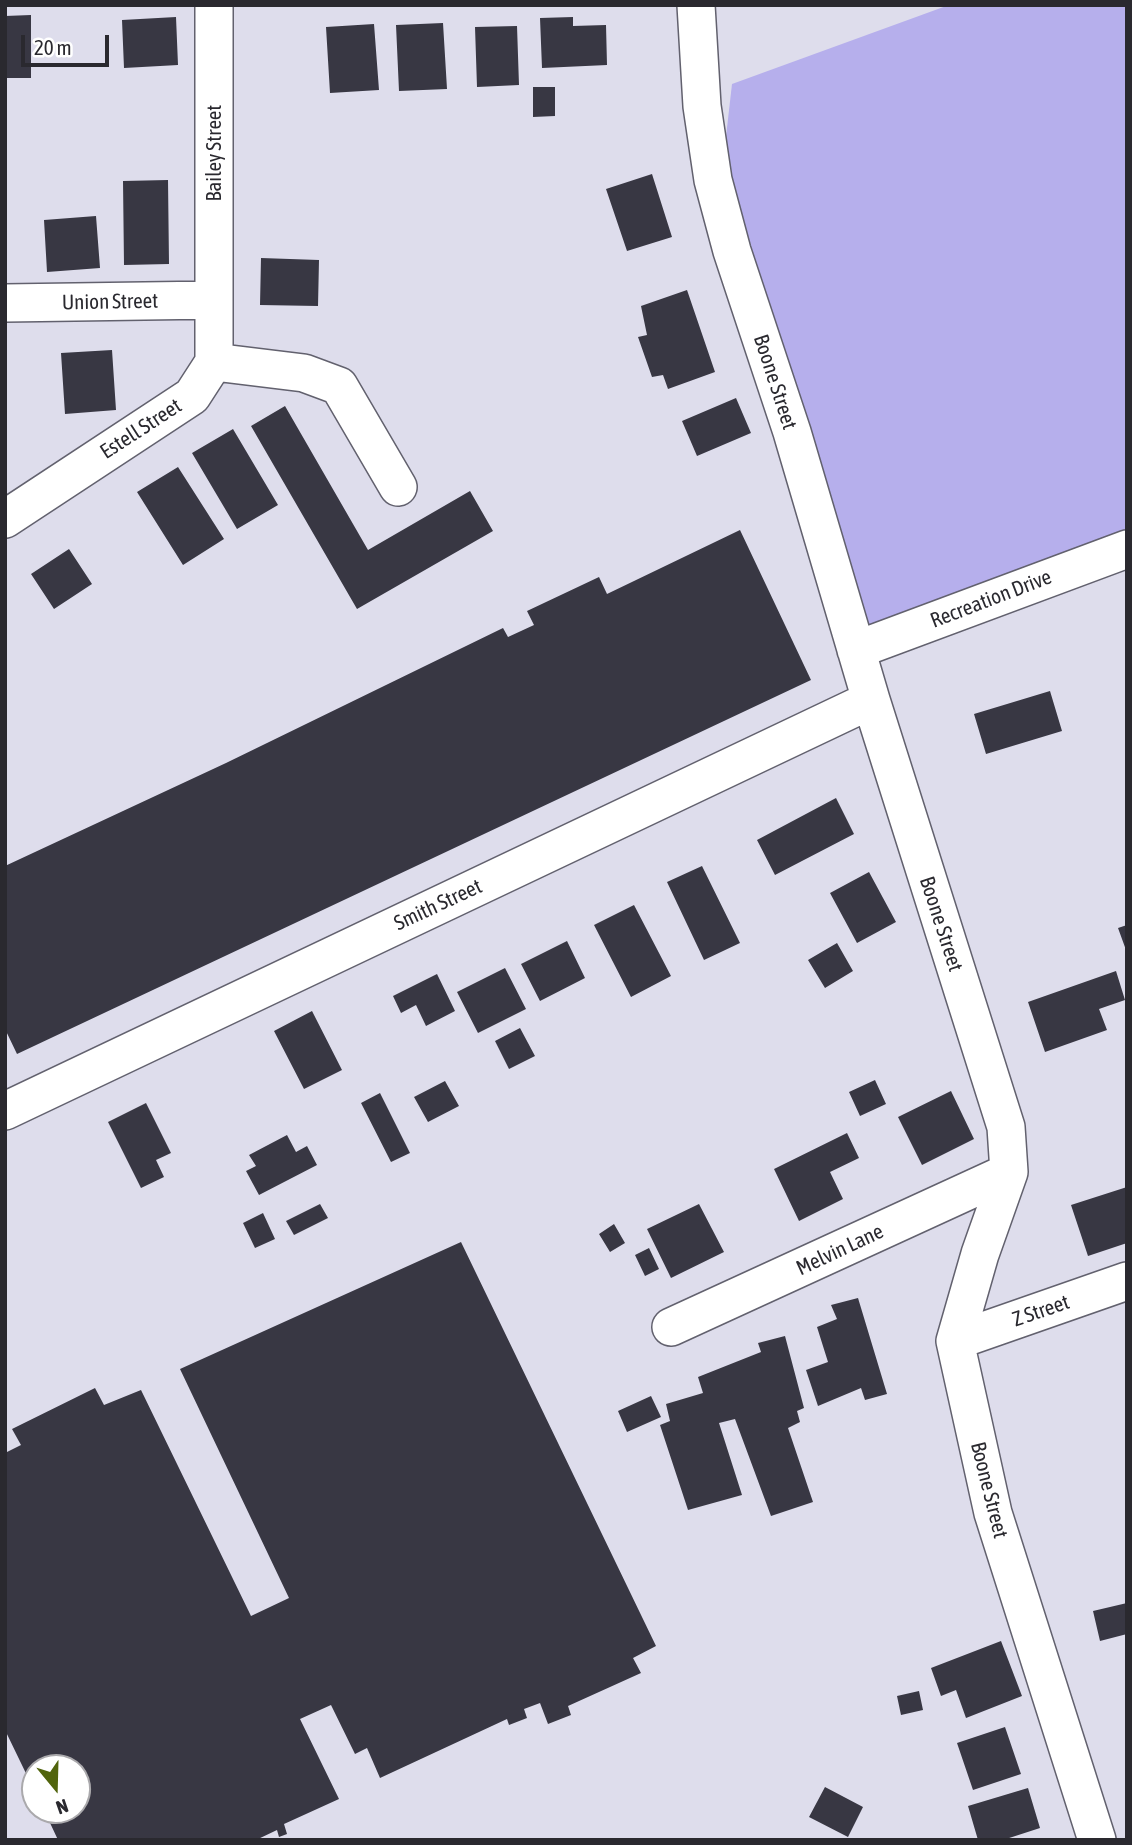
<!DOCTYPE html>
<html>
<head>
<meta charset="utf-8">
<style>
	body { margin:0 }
	#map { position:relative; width:1132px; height:1845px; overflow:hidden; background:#deddec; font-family:"Asap Condensed",sans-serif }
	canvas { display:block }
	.frame { position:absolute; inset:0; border:7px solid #2a292f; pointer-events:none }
	.north { position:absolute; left:21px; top:1754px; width:70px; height:70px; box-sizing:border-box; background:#fff; border:2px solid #aaa9ac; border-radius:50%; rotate:161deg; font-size:19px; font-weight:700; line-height:28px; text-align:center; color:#2a292f }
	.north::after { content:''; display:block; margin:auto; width:24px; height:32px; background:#51640d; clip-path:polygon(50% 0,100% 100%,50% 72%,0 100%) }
	.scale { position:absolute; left:21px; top:35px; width:88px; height:32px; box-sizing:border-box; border:4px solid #2a292f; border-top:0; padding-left:9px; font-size:21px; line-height:24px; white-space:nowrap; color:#2a292f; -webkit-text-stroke:5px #fff; paint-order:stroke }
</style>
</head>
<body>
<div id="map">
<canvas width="1132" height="1845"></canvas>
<div class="frame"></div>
<div class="north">N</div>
<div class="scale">20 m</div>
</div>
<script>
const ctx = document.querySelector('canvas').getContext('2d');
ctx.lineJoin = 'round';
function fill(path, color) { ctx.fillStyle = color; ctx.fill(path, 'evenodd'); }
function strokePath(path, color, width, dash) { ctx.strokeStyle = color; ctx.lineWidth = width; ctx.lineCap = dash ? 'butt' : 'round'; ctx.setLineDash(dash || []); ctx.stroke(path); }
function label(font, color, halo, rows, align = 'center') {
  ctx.font = font + ' "Asap Condensed",sans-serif'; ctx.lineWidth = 7; ctx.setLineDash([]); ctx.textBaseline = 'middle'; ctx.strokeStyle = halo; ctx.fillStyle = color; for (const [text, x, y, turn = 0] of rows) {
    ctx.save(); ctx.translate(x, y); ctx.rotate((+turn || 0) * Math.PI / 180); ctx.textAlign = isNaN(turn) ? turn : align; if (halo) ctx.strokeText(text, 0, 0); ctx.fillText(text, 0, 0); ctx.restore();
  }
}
fill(new Path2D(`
	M 949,5 L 1127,5 L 1127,535 L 865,634 L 724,154 L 732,84 Z`), '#b6afec');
fill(new Path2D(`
	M 31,15 L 31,78 L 5,78 L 5,16 Z
	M 176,17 L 178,65 L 124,68 L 122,20 Z
	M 573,17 L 573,26 L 606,25 L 607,65 L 542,68 L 540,18 Z
	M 443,23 L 447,89 L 399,91 L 396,25 Z
	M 374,24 L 379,90 L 330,93 L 326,27 Z
	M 517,26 L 519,85 L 477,87 L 475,27 Z
	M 533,87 L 555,87 L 555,116 L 533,117 Z
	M 652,174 L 672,237 L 627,251 L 606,189 Z
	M 168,180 L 169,264 L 124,265 L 123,181 Z
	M 96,216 L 100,268 L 47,272 L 44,220 Z
	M 261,258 L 319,260 L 318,306 L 260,305 Z
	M 687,290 L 715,372 L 668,389 L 663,375 L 652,377 L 638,337 L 647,335 L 641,306 Z
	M 112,350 L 116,410 L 65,414 L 61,353 Z
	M 736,398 L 751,433 L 697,456 L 682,421 Z
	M 285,406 L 368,550 L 470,491 L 493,531 L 357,609 L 251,426 Z
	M 233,429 L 278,505 L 237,529 L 192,453 Z
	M 178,467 L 224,539 L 183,565 L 137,492 Z
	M 740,530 L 811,680 L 17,1054 L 5,1029 L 5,866 L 226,763 L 503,628 L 508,637 L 534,625 L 527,611 L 599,577 L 607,594 Z
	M 69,549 L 92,584 L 54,609 L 31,574 Z
	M 1050,691 L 1062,731 L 986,754 L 974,714 Z
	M 836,798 L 854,834 L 775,875 L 757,840 Z
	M 702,866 L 740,943 L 704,960 L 667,882 Z
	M 869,872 L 896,922 L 857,943 L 830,893 Z
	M 634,905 L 671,976 L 631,997 L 594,925 Z
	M 1127,925 L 1127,949 L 1126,950 L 1118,928 Z
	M 567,941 L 585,978 L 540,1001 L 521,964 Z
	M 837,943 L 853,971 L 825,988 L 808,960 Z
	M 505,968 L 526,1009 L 478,1033 L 457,992 Z
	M 1116,971 L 1125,1000 L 1099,1009 L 1107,1030 L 1045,1052 L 1028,1002 Z
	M 437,974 L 455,1011 L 426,1026 L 416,1005 L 401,1013 L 393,996 Z
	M 312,1011 L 342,1070 L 304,1089 L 274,1031 Z
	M 520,1028 L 535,1056 L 509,1069 L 495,1041 Z
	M 875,1080 L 886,1104 L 860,1116 L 849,1092 Z
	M 445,1081 L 459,1106 L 428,1122 L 414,1097 Z
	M 951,1091 L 974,1139 L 922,1165 L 898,1117 Z
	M 380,1093 L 410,1153 L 391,1162 L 361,1103 Z
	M 146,1103 L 171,1153 L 156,1160 L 164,1177 L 141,1188 L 108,1122 Z
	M 847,1133 L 859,1158 L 830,1172 L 843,1199 L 799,1221 L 774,1169 Z
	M 287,1135 L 296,1152 L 307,1146 L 317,1165 L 259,1195 L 246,1171 L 256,1166 L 249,1155 Z
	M 1127,1187 L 1127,1243 L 1088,1256 L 1071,1205 Z
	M 320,1204 L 328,1218 L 294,1235 L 286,1221 Z
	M 699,1204 L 724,1252 L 671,1278 L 647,1229 Z
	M 263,1213 L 275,1239 L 255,1248 L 243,1223 Z
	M 614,1224 L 625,1243 L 610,1252 L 599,1234 Z
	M 461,1242 L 656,1646 L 633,1658 L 641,1673 L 568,1706 L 571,1715 L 548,1724 L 540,1703 L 524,1709 L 527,1718 L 509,1725 L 507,1719 L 380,1778 L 367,1748 L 355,1754 L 331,1705 L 300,1719 L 339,1799 L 284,1824 L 287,1834 L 279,1837 L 277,1830 L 256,1840 L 58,1840 L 44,1810 L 77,1810 L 77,1768 L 35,1768 L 35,1792 L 5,1730 L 5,1453 L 21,1445 L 12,1429 L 95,1388 L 104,1405 L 141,1390 L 251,1616 L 289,1598 L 180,1369 Z
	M 649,1248 L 659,1269 L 645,1276 L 635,1255 Z
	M 858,1298 L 887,1394 L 865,1400 L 861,1388 L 818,1406 L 806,1370 L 828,1362 L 817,1327 L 837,1319 L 831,1305 Z
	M 785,1336 L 804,1408 L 797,1411 L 800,1422 L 788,1428 L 813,1502 L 771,1516 L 735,1419 L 719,1423 L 742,1495 L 688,1510 L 660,1425 L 670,1421 L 666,1404 L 703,1393 L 698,1377 L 761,1352 L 758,1343 Z
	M 651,1396 L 661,1417 L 627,1432 L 618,1411 Z
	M 1127,1603 L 1127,1634 L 1100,1641 L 1093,1611 Z
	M 1001,1641 L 1022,1696 L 966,1718 L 956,1690 L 941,1696 L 931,1668 Z
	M 919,1691 L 923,1710 L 901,1715 L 897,1696 Z
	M 1005,1727 L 1021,1774 L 973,1790 L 957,1743 Z
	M 825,1787 L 863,1807 L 848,1837 L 809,1817 Z
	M 1028,1788 L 1040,1828 L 1003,1840 L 978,1840 L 968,1806 Z`), '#383743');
const minor = new Path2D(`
	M 696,5 L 702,106 L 713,180 L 732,251 L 792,432 L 871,700 L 1006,1127 L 1009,1172 L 980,1254 L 955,1341 L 993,1513 L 1097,1840
	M 5,303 L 214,300
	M 214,362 L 304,373 L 339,386 L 398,487
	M 5,519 L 192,396 L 214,362 L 214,5
	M 856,650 L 1127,549
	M 5,1111 L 871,700
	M 671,1327 L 1009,1172
	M 955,1341 L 1127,1281`);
strokePath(minor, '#62616e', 40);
strokePath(minor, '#fff', 37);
label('21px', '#2a292f', '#fff', [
	["Bailey Street",214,153,-90],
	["Union Street",110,302,-1],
	["Boone Street",775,382,72],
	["Estell Street",141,429,-33],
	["Recreation Drive",991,599,-21],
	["Smith Street",438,905,-25],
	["Boone Street",941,924,72],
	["Melvin Lane",840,1250,-25],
	["Z Street",1041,1311,-19],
	["Boone Street",989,1490,76]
]);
</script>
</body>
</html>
